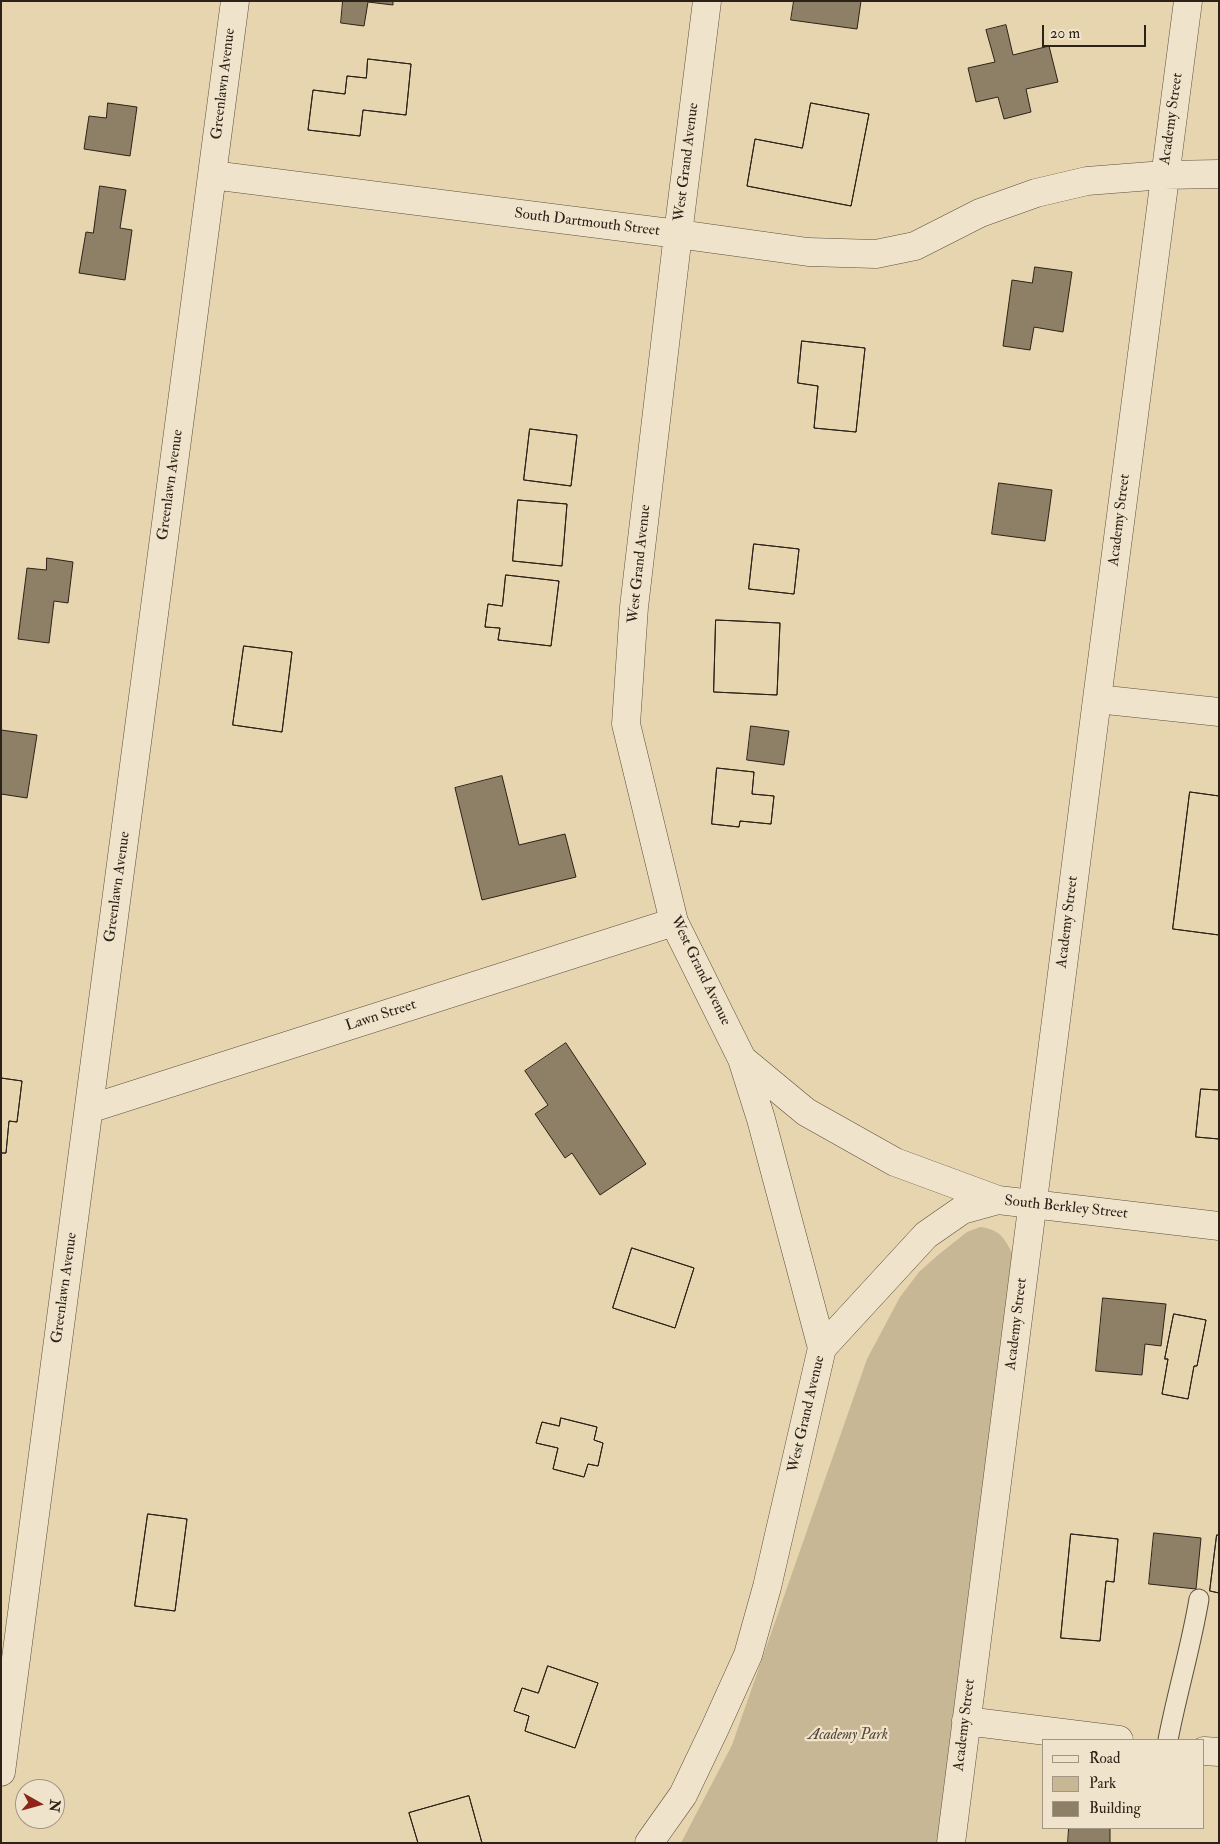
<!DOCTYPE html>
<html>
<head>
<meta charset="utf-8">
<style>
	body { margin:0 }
	#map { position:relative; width:1220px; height:1844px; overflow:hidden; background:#e7d5af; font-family:"IM FELL Double Pica",serif }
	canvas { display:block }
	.frame { position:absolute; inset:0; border:2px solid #2d2218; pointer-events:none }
	.legend { position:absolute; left:1042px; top:1739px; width:162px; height:90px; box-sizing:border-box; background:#efe4cb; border:1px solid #a19683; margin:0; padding:6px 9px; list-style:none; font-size:15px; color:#2d2218 }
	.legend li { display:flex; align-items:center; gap:10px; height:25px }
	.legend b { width:25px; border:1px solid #a19683 }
	.north { position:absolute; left:15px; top:1779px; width:50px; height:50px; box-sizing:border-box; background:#efe4cb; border:1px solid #a19683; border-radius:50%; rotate:97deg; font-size:14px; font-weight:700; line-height:20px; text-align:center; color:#2d2218 }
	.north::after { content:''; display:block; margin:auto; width:18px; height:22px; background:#8f2418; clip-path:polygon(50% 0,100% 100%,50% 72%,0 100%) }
	.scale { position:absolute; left:1042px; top:25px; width:104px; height:22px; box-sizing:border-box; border:2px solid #2d2218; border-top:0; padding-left:6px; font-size:15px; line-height:18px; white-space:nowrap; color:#2d2218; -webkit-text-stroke:4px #efe4cb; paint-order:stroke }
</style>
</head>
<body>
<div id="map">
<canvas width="1220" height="1844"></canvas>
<div class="frame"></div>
<ul class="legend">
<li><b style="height:6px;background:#efe4cb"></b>Road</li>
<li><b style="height:14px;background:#c7b795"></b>Park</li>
<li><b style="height:14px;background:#8e7f67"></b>Building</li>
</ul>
<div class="north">N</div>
<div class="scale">20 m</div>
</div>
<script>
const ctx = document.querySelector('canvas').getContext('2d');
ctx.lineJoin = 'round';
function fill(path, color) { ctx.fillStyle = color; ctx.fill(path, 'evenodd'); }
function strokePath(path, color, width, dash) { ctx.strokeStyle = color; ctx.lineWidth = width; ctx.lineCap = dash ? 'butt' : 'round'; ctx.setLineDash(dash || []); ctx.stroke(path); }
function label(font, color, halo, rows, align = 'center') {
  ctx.font = font + ' "IM FELL Double Pica",serif'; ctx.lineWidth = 4.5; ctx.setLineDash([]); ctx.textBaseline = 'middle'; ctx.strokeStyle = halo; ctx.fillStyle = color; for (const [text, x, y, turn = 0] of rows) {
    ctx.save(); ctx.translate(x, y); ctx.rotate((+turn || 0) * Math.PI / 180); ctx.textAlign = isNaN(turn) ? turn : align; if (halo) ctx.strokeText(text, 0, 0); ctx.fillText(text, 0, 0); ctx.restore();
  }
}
fill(new Path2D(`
	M 980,1227 C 1001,1230 1003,1237 1013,1254 L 941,1843 L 681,1843 L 732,1745 L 867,1359 L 900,1297 L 919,1272 L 938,1255 L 967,1232 Z`), '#c7b795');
const building = new Path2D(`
	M 343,1 L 393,1 L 393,5 L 368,2 L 364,26 L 341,23 Z
	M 794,1 L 861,1 L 857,29 L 791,20 Z
	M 1006,25 L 1013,55 L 1049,46 L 1058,82 L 1026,89 L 1031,112 L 1004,119 L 998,97 L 976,102 L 968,68 L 995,62 L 986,30 Z
	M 368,59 L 411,64 L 406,115 L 363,110 L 360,136 L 308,130 L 313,90 L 345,94 L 347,76 L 366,78 Z
	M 368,59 L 411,64 L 406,115 L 363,110 L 360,136 L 308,130 L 313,90 L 345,94 L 347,76 L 366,78 Z
	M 108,103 L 137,107 L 130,156 L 84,149 L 89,116 L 106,118 Z
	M 811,103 L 869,114 L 851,206 L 747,186 L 755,139 L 802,148 Z
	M 811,103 L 869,114 L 851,206 L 747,186 L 755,139 L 802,148 Z
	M 100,186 L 126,190 L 120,228 L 132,230 L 125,280 L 79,273 L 86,232 L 93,233 Z
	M 1035,267 L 1072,272 L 1063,332 L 1034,327 L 1030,350 L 1003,346 L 1012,280 L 1032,283 Z
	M 802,341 L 865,348 L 856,432 L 814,428 L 818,386 L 798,383 Z
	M 802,341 L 865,348 L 856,432 L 814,428 L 818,386 L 798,383 Z
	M 530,429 L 577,435 L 571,486 L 524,480 Z
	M 530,429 L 577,435 L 571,486 L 524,480 Z
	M 999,483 L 1052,490 L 1045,541 L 992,534 Z
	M 518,500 L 567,504 L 562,566 L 513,561 Z
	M 518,500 L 567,504 L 562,566 L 513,561 Z
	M 754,544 L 799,549 L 794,594 L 749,589 Z
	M 754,544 L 799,549 L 794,594 L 749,589 Z
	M 47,558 L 73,562 L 68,603 L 54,601 L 49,643 L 18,639 L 27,568 L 46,570 Z
	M 506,575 L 559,581 L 551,646 L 498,640 L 500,628 L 485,627 L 488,604 L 502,606 Z
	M 506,575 L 559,581 L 551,646 L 498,640 L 500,628 L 485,627 L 488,604 L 502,606 Z
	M 716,620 L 780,623 L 777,695 L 714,692 Z
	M 716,620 L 780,623 L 777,695 L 714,692 Z
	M 244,646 L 292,652 L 282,732 L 233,725 Z
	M 244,646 L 292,652 L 282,732 L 233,725 Z
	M 751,726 L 789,731 L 784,765 L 747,760 Z
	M 1,730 L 37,735 L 27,798 L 1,794 Z
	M 717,768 L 754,772 L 752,794 L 774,796 L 771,824 L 740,821 L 739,827 L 712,824 Z
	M 717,768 L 754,772 L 752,794 L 774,796 L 771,824 L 740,821 L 739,827 L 712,824 Z
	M 502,776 L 519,845 L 565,834 L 576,877 L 482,900 L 455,788 Z
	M 1190,792 L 1219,796 L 1219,935 L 1173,929 Z
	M 1190,792 L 1219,796 L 1219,935 L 1173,929 Z
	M 566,1043 L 646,1164 L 600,1195 L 572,1153 L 565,1158 L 535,1114 L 548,1105 L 525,1071 Z
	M 1,1078 L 22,1081 L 17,1122 L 9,1121 L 6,1153 L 1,1153 Z
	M 1,1078 L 22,1081 L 17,1122 L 9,1121 L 6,1153 L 1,1153 Z
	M 1201,1089 L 1219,1090 L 1219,1139 L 1196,1137 Z
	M 1201,1089 L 1219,1090 L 1219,1139 L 1196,1137 Z
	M 632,1248 L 694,1268 L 675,1328 L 613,1308 Z
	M 632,1248 L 694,1268 L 675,1328 L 613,1308 Z
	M 1103,1298 L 1166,1304 L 1161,1346 L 1145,1344 L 1142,1375 L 1096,1371 Z
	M 1174,1314 L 1206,1320 L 1197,1366 L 1194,1366 L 1188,1399 L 1162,1394 L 1168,1359 L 1165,1359 Z
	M 1174,1314 L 1206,1320 L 1197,1366 L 1194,1366 L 1188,1399 L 1162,1394 L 1168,1359 L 1165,1359 Z
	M 561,1418 L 597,1427 L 594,1440 L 603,1443 L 598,1466 L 588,1464 L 584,1477 L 553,1469 L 558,1448 L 536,1443 L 542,1422 L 559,1426 Z
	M 561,1418 L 597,1427 L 594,1440 L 603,1443 L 598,1466 L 588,1464 L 584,1477 L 553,1469 L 558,1448 L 536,1443 L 542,1422 L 559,1426 Z
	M 148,1514 L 187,1519 L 175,1611 L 135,1606 Z
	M 148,1514 L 187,1519 L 175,1611 L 135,1606 Z
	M 1154,1533 L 1201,1538 L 1196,1589 L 1149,1584 Z
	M 1071,1534 L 1118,1539 L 1114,1582 L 1106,1581 L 1100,1641 L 1061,1638 Z
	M 1071,1534 L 1118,1539 L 1114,1582 L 1106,1581 L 1100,1641 L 1061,1638 Z
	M 1217,1535 L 1219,1535 L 1219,1593 L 1210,1591 Z
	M 1217,1535 L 1219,1535 L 1219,1593 L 1210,1591 Z
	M 548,1666 L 598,1683 L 575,1748 L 525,1731 L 529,1716 L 514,1711 L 522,1688 L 538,1693 Z
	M 548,1666 L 598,1683 L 575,1748 L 525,1731 L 529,1716 L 514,1711 L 522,1688 L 538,1693 Z
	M 469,1796 L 482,1843 L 418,1843 L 409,1813 Z
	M 469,1796 L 482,1843 L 418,1843 L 409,1813 Z
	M 1069,1828 L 1110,1828 L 1110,1843 L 1068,1843 Z`);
fill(building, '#8e7f67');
strokePath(building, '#2d2218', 1);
const service = new Path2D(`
	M 1168,1740 C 1177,1693 1191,1647 1199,1599`);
const minor = new Path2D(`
	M 212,175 L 678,234 L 808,252 L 876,254 L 915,246 L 980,213 L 1036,193 L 1087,181 L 1164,175 L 1219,174
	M 1097,699 L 1219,712
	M 742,1059 L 806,1112 L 895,1162 L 998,1200
	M 89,1109 L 674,922
	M 822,1348 L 926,1235 L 962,1210 L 998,1200 L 1219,1226
	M 966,1721 L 1119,1740
	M 1204,1751 L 1219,1752
	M 1,1772 L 235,1
	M 649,1843 L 683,1795 L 715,1728 L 748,1655 L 767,1587 L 822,1348 L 761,1119 L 742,1059 L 674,922 L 626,724 L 634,607 L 678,234 L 707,1
	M 951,1843 L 1097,699 L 1188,1`);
strokePath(service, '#5c4f3e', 21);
strokePath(minor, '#5c4f3e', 29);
strokePath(service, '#efe4cb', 19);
strokePath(minor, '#efe4cb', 28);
label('15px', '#2d2218', '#efe4cb', [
	["Greenlawn Avenue",224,84,-83],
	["Academy Street",1172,119,-82],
	["West Grand Avenue",687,162,-83],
	["South Dartmouth Street",587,223,7],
	["Greenlawn Avenue",171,485,-82],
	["Academy Street",1120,520,-83],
	["West Grand Avenue",640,564,-84],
	["Greenlawn Avenue",118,887,-82],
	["Academy Street",1068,922,-83],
	["West Grand Avenue",700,971,64],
	["Lawn Street",381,1016,-18],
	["South Berkley Street",1066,1208,6],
	["Greenlawn Avenue",65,1288,-82],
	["Academy Street",1017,1324,-83],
	["West Grand Avenue",807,1414,-77],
	["Academy Street",965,1725,-83]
]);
label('italic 15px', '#544737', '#efe4cb', [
	["Academy Park",848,1736]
]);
</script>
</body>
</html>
